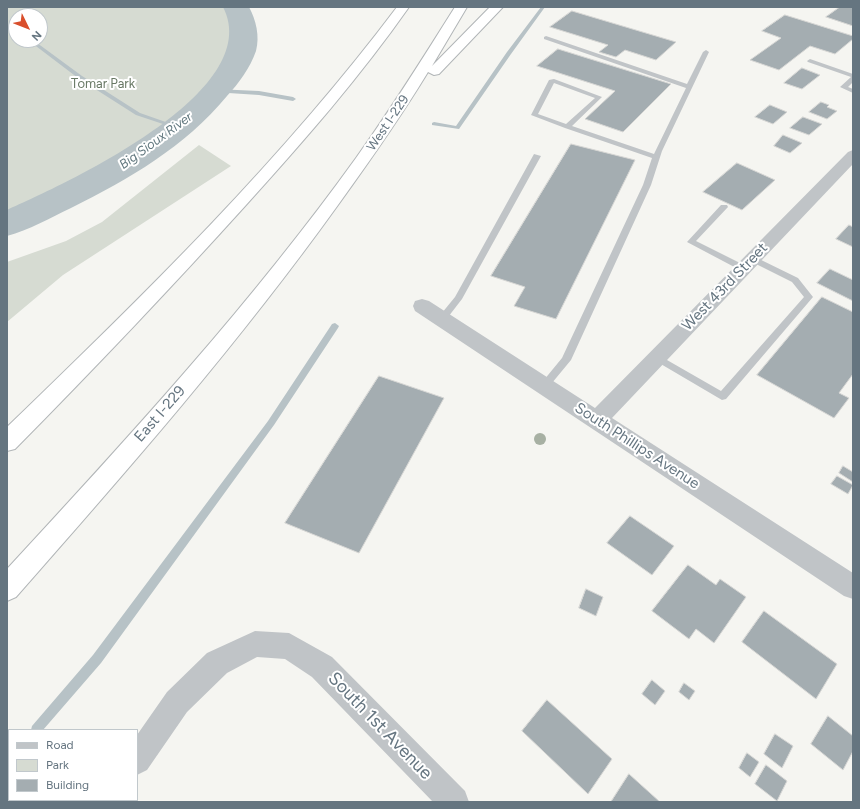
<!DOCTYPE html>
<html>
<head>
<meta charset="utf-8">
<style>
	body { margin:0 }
	#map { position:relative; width:860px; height:809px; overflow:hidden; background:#f5f5f1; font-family:Figtree,sans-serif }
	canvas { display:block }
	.frame { position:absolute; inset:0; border:8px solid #657580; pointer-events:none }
	.legend { position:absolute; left:8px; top:729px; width:130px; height:72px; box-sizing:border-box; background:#fff; border:1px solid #c1c8cc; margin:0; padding:5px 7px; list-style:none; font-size:12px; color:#657580 }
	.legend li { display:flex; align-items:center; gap:8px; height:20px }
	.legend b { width:20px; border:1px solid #c1c8cc }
	.north { position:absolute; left:8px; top:8px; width:40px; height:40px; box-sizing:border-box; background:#fff; border:1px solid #c1c8cc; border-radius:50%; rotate:133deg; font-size:11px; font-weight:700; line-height:16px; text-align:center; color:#657580 }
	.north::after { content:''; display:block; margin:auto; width:14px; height:18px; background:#d94f2c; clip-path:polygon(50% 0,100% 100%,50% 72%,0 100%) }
</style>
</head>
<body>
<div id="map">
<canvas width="860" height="809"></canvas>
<div class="frame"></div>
<ul class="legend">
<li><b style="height:5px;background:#c0c4c7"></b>Road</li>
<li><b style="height:11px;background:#d6dbd2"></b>Park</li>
<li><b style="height:11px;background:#a4adb1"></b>Building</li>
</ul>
<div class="north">N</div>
</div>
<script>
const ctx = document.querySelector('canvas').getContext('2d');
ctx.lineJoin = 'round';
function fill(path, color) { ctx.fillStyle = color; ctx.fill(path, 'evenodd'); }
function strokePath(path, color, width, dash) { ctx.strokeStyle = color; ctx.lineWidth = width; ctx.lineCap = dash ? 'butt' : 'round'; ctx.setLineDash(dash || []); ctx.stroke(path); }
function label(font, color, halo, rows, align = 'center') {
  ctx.font = font + ' Figtree,sans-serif'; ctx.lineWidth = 4; ctx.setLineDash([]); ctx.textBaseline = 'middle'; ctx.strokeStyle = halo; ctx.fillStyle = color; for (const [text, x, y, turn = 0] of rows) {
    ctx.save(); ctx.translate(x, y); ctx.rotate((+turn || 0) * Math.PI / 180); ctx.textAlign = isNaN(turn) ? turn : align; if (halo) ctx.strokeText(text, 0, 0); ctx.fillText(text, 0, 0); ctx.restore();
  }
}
fill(new Path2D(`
	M 7,7 L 235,7 L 245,35 L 231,72 L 206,102 L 164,138 L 36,211 L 7,222 ZM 16,16 L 40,16 L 40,40 L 16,40 Z
	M 199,145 L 231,166 L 63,275 L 7,322 L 7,262 L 66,241 L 102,222 Z`), '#d6dbd2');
fill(new Path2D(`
	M 541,7 L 545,7 L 511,54 L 459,129 L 432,125 L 432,123 L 434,122 L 456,126 L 507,52 Z
	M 7,25 L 16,29 L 16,32 L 7,28 Z
	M 28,40 L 33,40 L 82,76 L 140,113 L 180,127 L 175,128 L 136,115 L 78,78 Z
	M 215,89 L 259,91 L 293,97 L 296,99 L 293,101 L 259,95 L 213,92 L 213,90 Z
	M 335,323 L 339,326 L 338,328 L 274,425 L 101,663 L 43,730 L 31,730 L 32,726 L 93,655 L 268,421 L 332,324 Z
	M 9,756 L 9,769 L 7,770 L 7,757 Z`), '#b7c2c6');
fill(new Path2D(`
	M 223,7 L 249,7 C 256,20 260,36 256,51 C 250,68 239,83 227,96 C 185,147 129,179 71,208 C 50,218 29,230 7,236 L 7,210 C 65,184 267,92 223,7 Z`), '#b7c2c6');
const building = new Path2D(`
	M 840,7 L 853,7 L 853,26 L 826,17 Z
	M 572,11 L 676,42 L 656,60 L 625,50 L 616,57 L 599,52 L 608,45 L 550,27 Z
	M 785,15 L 853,36 L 853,39 L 835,54 L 810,46 L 779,70 L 750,60 L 781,38 L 762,31 Z
	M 558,49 L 671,84 L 623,132 L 585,119 L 615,91 L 537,66 Z
	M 802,68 L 820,75 L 802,89 L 784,83 Z
	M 821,102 L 829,105 L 827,107 L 837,111 L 827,119 L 809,112 Z
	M 770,105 L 787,112 L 773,124 L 755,117 Z
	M 803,117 L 822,124 L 809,135 L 790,128 Z
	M 783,135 L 802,143 L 790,153 L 774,146 Z
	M 571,144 L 635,160 L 556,319 L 514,306 L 525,287 L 491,276 Z
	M 737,163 L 775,180 L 742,210 L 703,192 Z
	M 849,225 L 853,227 L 853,247 L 836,239 Z
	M 830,269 L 853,280 L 853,301 L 817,283 Z
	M 822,297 L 853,312 L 853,374 L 839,393 L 849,398 L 834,418 L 757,375 Z
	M 379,376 L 444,398 L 359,553 L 285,523 Z
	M 843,466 L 853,472 L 853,482 L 839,473 Z
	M 837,476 L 853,485 L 848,494 L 831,484 Z
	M 630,516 L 674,546 L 652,575 L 607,543 Z
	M 688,565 L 716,585 L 720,579 L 746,597 L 714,643 L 696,629 L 689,639 L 652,611 Z
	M 586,589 L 603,597 L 596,616 L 579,608 Z
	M 764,611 L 837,664 L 816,699 L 742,642 Z
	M 652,680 L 665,691 L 655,705 L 642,694 Z
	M 684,683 L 695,691 L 689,700 L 679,692 Z
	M 547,700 L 612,759 L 588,794 L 522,731 Z
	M 828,716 L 853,736 L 853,751 L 843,770 L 811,744 Z
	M 775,734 L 793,746 L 782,768 L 764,754 Z
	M 747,753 L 759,762 L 750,777 L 739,768 Z
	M 766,765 L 787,781 L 777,801 L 755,784 Z
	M 629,774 L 660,802 L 611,802 Z`);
fill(building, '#a4adb1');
strokePath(building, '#d6d6d4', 1);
const highway = new Path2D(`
	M 397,7 L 409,7 C 360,77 303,142 246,205 C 171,288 94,369 15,449 L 7,451 L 7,427 C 144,295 282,160 397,7 Z
	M 455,7 L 467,7 L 432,66 L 490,7 L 503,7 L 439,74 L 434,75 L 428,72 C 400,118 369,162 338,205 C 239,343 128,470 16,597 L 7,601 L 7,569 C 129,437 251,304 356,158 C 391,109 423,58 455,7 Z`);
strokePath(highway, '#b1b5b7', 2);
fill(new Path2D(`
	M 546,36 L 687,84 L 703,52 L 706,50 L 709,52 L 662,151 L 651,185 L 571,360 L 547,389 L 544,390 L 539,386 L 562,358 L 643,185 L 652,158 L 565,128 L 531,115 L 549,80 L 554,79 L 602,97 L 572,126 L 654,154 L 686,88 L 544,39 L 544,37 ZM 554,83 L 595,98 L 566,124 L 538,114 Z
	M 810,59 L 853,74 L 853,82 L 848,87 L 853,89 L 853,93 L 840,87 L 851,77 L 808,62 L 807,61 Z
	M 534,154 L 541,156 L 462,299 L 445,321 L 439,321 L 437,319 L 455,297 Z
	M 721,205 L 727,205 L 728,207 L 696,241 L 746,266 L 746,270 L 740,270 L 687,242 Z
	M 753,256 L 798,278 L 813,297 L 726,399 L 722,400 L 654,360 L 652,358 L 654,356 L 660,356 L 721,391 L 804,297 L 792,282 L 750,261 L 749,259 Z`), '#c0c4c7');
fill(new Path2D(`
	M 853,150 L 853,164 L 612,418 L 853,573 L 853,599 L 844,596 L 415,311 L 413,306 L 415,301 L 422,299 L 429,301 L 595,408 L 848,152 Z
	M 255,631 L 289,633 L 332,657 L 465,791 L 469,802 L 433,802 L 312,677 L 285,659 L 257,657 L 227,673 L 187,712 L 147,770 L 137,775 L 137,735 L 167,692 L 207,653 Z
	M 93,800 L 124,800 L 123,802 L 92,802 Z`), '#c0c4c7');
fill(highway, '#fff');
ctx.fillStyle = '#a7b0a3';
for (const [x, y] of [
	[540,439]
]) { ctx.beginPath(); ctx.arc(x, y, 6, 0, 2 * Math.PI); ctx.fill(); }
label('13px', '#687864', '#fff', [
	["Tomar Park",103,84]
]);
label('13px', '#657580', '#fff', [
	["West I-229",388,123,-56]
]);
label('italic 13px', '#61777e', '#fff', [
	["Big Sioux River",156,141,-36]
]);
label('15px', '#657580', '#fff', [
	["West 43rd Street",725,287,-46],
	["East I-229",160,414,-49],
	["South Phillips Avenue",637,446,33]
]);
label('18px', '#657580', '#fff', [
	["South 1st Avenue",380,726,46]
]);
</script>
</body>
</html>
